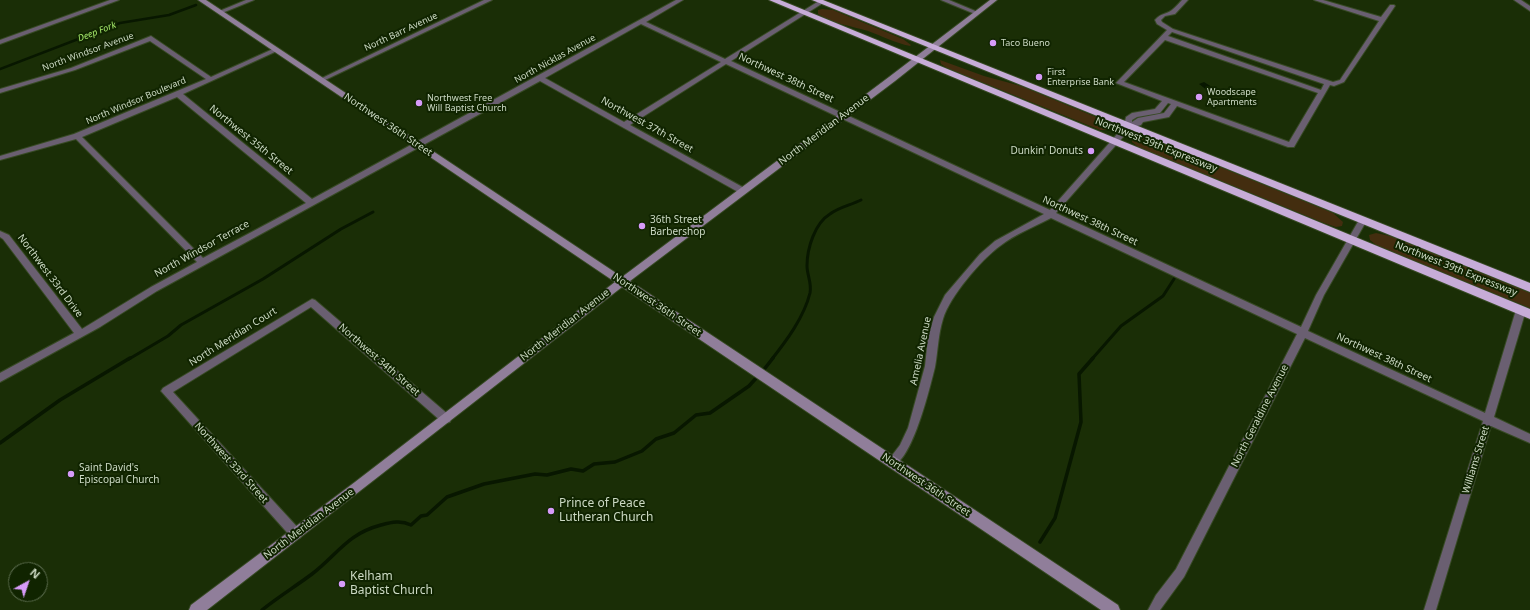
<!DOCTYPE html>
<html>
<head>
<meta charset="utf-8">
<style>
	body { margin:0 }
	#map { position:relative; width:1530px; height:610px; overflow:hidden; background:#1a2e06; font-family:"Noto Sans",sans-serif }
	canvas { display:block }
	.north { position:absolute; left:8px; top:562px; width:40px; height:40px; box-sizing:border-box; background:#102400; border:1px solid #5c6d4e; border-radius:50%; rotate:40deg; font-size:11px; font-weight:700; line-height:16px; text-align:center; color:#cddac4 }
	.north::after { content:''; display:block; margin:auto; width:14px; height:18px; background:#d79bf9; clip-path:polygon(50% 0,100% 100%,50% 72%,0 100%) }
</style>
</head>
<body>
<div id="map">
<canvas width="1530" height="610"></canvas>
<div class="north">N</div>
</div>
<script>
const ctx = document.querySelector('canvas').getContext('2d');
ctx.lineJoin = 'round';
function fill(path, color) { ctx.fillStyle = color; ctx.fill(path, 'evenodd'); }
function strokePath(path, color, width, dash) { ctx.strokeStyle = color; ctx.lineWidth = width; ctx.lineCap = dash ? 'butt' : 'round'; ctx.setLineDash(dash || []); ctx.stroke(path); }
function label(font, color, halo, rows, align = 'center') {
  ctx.font = font + ' "Noto Sans",sans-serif'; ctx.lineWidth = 4; ctx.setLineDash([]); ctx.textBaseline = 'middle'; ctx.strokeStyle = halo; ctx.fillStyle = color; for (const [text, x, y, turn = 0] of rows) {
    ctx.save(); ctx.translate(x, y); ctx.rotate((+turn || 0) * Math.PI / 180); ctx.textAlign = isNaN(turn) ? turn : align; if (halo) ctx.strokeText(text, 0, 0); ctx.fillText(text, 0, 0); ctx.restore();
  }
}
fill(new Path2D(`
	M 822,9 L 833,10 L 903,39 L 911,45 L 910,46 C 895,43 882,36 868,31 C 852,26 833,24 818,14 L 818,10 Z
	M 940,60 L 984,76 L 1021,86 L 1103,120 L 1113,126 L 1112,130 L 1100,130 L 947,68 L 941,64 Z
	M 1137,136 L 1149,138 L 1333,213 L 1343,222 L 1342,226 L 1336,227 L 1324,223 L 1138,147 L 1132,142 L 1132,137 Z
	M 1376,233 L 1390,236 L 1530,293 L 1530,308 L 1376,245 L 1370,240 L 1369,235 Z`), '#432d0f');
fill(new Path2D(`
	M 1204,82 L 1212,87 L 1235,95 L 1231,98 L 1213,91 L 1208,91 L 1199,84 Z`), '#081700');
strokePath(new Path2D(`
	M 0,69 L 120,23 L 169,15 L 196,5`), '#081700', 2.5);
strokePath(new Path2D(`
	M 129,359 L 168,336 L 181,325 L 263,279 L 341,229 L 373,212
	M 772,359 C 787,340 804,317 810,293 C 812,283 807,275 807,266 C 807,248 815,223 830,214 C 839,207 851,205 861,200
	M 1092,359 L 1121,326 L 1163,296 L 1174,279`), '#081700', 3);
strokePath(new Path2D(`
	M 762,372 L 773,358
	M 0,443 L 60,400 L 130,358
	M 1040,542 L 1055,518 L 1081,422 L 1079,374 L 1093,358
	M 262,610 C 278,597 296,586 312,574 C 338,554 347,534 381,525 C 392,522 401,520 411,525 L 421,516 L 427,515 L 447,497 L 484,484 L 535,474 L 547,475 L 571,469 L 583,471 L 594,464 L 615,462 L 642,451 L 656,439 L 674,433 L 696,415 L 710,413 L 749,386 L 758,376`), '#081700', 3.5);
const street = new Path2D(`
	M 110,0 L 119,0 L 0,44 L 0,40 Z
	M 246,0 L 254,0 L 222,13 L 217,12 Z
	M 484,0 L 492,0 L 323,81 L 321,82 L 318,80 Z
	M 676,0 L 683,0 L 646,22 L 725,59 L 819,1 L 823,1 L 823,3 L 731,61 L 1050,210 L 1112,140 L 1124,126 L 1126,117 L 1132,113 L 1155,109 L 1162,101 L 1116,83 L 1167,30 L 1157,24 L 1155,20 C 1162,12 1166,15 1172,10 C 1176,7 1179,3 1182,0 L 1188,0 L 1175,14 L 1165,16 L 1161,20 L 1162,22 L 1173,29 L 1333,82 L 1340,80 L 1379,21 L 1314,0 L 1323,0 L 1381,17 L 1390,5 L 1394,5 L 1395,6 L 1344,82 L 1334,86 L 1330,85 L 1294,147 L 1288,147 L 1177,106 L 1169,117 L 1143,122 L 1141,125 L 1131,128 L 1056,213 L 1301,327 L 1316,295 L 1359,220 L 1363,217 L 1366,218 L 1367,220 L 1324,295 L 1308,331 L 1485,413 L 1516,310 L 1521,307 L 1524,308 L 1526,310 L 1494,417 L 1530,434 L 1530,443 L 1491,426 L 1436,610 L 1424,610 L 1483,421 L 1305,338 L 1184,577 L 1160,610 L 1148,610 L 1156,595 L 1176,569 L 1297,334 L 1051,218 C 1034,227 1015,234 1000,246 C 981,260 950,296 943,319 C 938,335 938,350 935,367 C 931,383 910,473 888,465 L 887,462 L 900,445 L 908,428 L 925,366 L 928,338 L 934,317 L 945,295 L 980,254 L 995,241 L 1044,214 L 726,64 L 630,125 L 746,189 L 747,191 L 746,193 L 740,193 L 540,81 L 157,291 L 100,327 L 0,382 L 0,373 L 74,333 L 3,239 L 0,237 L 0,231 L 9,235 L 82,329 L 151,287 L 197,262 L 76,139 L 0,160 L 0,156 L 74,134 L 206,79 L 150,41 L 75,70 L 0,93 L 0,89 L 71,68 L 151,36 L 211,77 L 273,49 L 277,49 L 277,51 L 183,94 L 312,199 ZM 641,24 L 721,62 L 624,122 L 545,78 ZM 1172,32 L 1324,84 L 1321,90 L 1168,36 ZM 1165,40 L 1318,93 L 1289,142 L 1124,82 ZM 177,97 L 306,203 L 203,258 L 82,137 ZM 1168,103 L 1171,104 L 1164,113 L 1138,118 L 1132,122 L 1132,120 L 1137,117 L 1160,113 Z
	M 941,0 L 949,0 L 980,13 L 975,14 Z
	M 1514,0 L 1521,0 L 1530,6 L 1530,11 Z
	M 312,299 L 315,300 L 450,416 L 451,419 L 450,422 L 446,423 L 442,422 L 311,307 L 173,392 L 300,530 L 302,534 L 300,538 L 296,539 L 292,538 L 161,391 L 163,388 Z`);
const secondary = new Path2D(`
	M 198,0 L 206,0 L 622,277 L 889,77 L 990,0 L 997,0 L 895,81 L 630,281 L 1118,605 L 1120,610 L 1101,610 L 622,287 L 207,610 L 189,610 L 191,605 L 355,482 L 615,282 Z`);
const highway = new Path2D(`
	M 769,0 L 780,0 L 1530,309 L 1530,319 Z
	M 812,0 L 823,0 L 1530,283 L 1530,292 Z`);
strokePath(street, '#374a24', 2);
strokePath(secondary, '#374a24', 2);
strokePath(highway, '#374a24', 2);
fill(street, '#6a5f71');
fill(secondary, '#907e9a');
fill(highway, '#c7acd8');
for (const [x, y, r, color] of [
	[993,43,4,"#d79bf9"],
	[1039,77,4,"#d79bf9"],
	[1199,97,4,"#d79bf9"],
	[419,103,4,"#d79bf9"],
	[1091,151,4,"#d79bf9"],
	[642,226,4,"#d79bf9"],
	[71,474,4,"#d79bf9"],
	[551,511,4,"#d79bf9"],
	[342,584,4,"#d79bf9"]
]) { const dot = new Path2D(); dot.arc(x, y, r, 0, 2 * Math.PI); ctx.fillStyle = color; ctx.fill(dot); strokePath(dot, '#102400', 1.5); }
label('italic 9px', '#a8ed6c', '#102400', [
	["Deep Fork",97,32,-21]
]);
label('9px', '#cddac4', '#102400', [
	["North Barr Avenue",401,32,-25],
	["North Windsor Avenue",88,52,-20],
	["North Nicklas Avenue",555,59,-29],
	["North Windsor Boulevard",136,101,-23]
]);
label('9px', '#cddac4', '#102400', [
	["Taco Bueno",1001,43],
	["First",1047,72],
	["Enterprise Bank",1047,82],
	["Woodscape",1207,92],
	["Apartments",1207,102],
	["Northwest Free",427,98],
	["Will Baptist Church",427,108]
], 'left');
label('10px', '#cddac4', '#102400', [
	["Northwest 38th Street",786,78,25],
	["Northwest 36th Street",388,125,34],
	["Northwest 37th Street",647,125,29],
	["North Meridian Avenue",824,130,-37],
	["Northwest 35th Street",251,140,39],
	["Northwest 39th Expressway",1156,145,22],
	["Northwest 38th Street",1090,221,25],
	["North Windsor Terrace",202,249,-29],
	["Northwest 39th Expressway",1456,269,22],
	["Northwest 33rd Drive",50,276,53],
	["Northwest 36th Street",657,305,34],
	["North Meridian Avenue",565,325,-38],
	["North Meridian Court",233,337,-32],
	["Amelia Avenue",921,351,-78],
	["Northwest 38th Street",1384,358,25],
	["Northwest 34th Street",379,360,41],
	["North Geraldine Avenue",1260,416,-63],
	["Williams Street",1476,460,-73],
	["Northwest 33rd Street",231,463,48],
	["Northwest 36th Street",926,485,34],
	["North Meridian Avenue",309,524,-37]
]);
label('10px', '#cddac4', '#102400', [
	["Dunkin' Donuts",1083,151,"right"],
	["36th Street",650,220],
	["Barbershop",650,232],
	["Saint David's",79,468],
	["Episcopal Church",79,480]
], 'left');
label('12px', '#cddac4', '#102400', [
	["Prince of Peace",559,504],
	["Lutheran Church",559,518],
	["Kelham",350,577],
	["Baptist Church",350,591]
], 'left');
</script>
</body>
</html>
